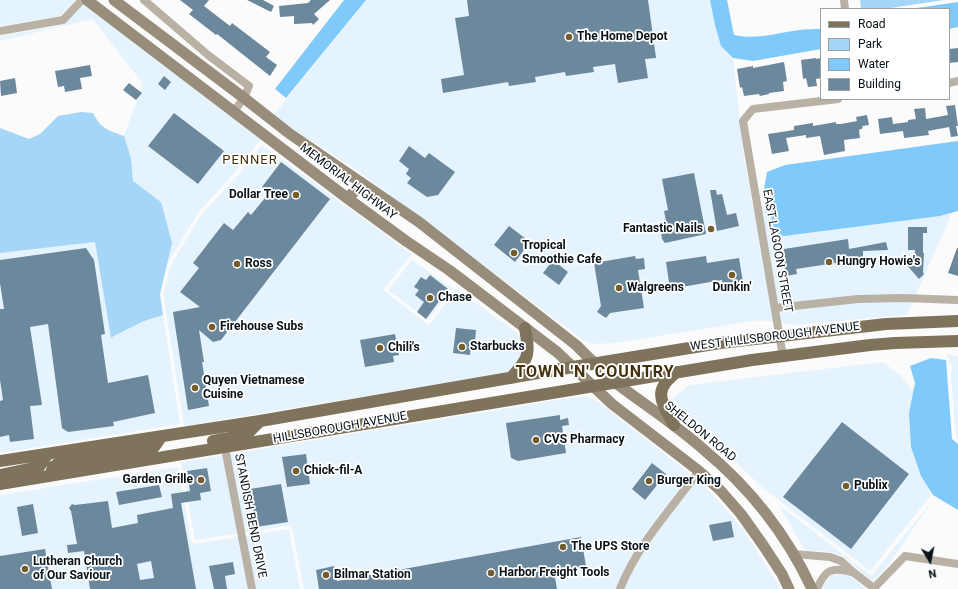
<!DOCTYPE html>
<html>
<head>
<meta charset="utf-8">
<style>
	body { margin:0 }
	#map { position:relative; width:958px; height:589px; overflow:hidden; background:#fbfbfb; font-family:Roboto,sans-serif }
	canvas { display:block }
	.legend { position:absolute; left:820px; top:8px; width:130px; height:92px; box-sizing:border-box; background:#fff; border:1px solid #9ca0a3; margin:0; padding:5px 7px; list-style:none; font-size:12px; color:#071219 }
	.legend li { display:flex; align-items:center; gap:8px; height:20px }
	.legend b { width:20px; border:1px solid #9ca0a3 }
	.north { position:absolute; left:910px; top:541px; width:40px; height:40px; -webkit-text-stroke:3px #fff; paint-order:stroke; rotate:170deg; font-size:11px; font-weight:700; line-height:16px; text-align:center; color:#071219 }
	.north::after { content:''; display:block; margin:auto; width:14px; height:18px; background:#071219; clip-path:polygon(50% 0,100% 100%,50% 72%,0 100%) }
</style>
</head>
<body>
<div id="map">
<canvas width="958" height="589"></canvas>
<ul class="legend">
<li><b style="height:5px;background:#80735c"></b>Road</li>
<li><b style="height:11px;background:#a5d6f7"></b>Park</li>
<li><b style="height:11px;background:#7fcafb"></b>Water</li>
<li><b style="height:11px;background:#6c889c"></b>Building</li>
</ul>
<div class="north">N</div>
</div>
<script>
const ctx = document.querySelector('canvas').getContext('2d');
ctx.lineJoin = 'round';
function fill(path, color) { ctx.fillStyle = color; ctx.fill(path, 'evenodd'); }
function strokePath(path, color, width, dash) { ctx.strokeStyle = color; ctx.lineWidth = width; ctx.lineCap = dash ? 'butt' : 'round'; ctx.setLineDash(dash || []); ctx.stroke(path); }
function label(font, color, halo, rows, align = 'center') {
  ctx.font = font + ' Roboto,sans-serif'; ctx.lineWidth = 3.5; ctx.setLineDash([]); ctx.textBaseline = 'middle'; ctx.strokeStyle = halo; ctx.fillStyle = color; for (const [text, x, y, turn = 0] of rows) {
    ctx.save(); ctx.translate(x, y); ctx.rotate((+turn || 0) * Math.PI / 180); ctx.textAlign = isNaN(turn) ? turn : align; if (halo) ctx.strokeText(text, 0, 0); ctx.fillText(text, 0, 0); ctx.restore();
  }
}
fill(new Path2D(`
	M 0,0 L 75,0 L 60,16 L 0,26 Z
	M 366,0 L 710,0 L 715,25 L 721,46 L 733,58 L 743,151 L 753,208 L 768,205 L 775,232 L 940,216 L 952,213 L 907,315 L 795,325 L 760,320 L 615,343 L 595,344 L 583,340 L 355,169 L 273,116 Z
	M 84,4 L 301,169 L 263,141 L 259,141 L 237,170 L 198,213 L 168,263 L 166,268 L 161,202 L 133,181 L 131,158 L 124,136 L 143,84 L 93,19 L 0,41 L 0,36 L 63,25 Z
	M 262,145 L 412,254 L 383,290 L 429,325 L 457,289 L 520,335 L 525,345 L 525,351 L 512,371 L 506,373 L 184,426 L 163,294 L 171,265 L 201,215 L 240,173 Z
	M 95,242 L 111,338 L 144,321 L 163,315 L 180,424 L 0,453 L 0,253 Z
	M 412,260 L 453,289 L 428,320 L 388,290 Z
	M 946,355 L 958,356 L 958,439 L 956,437 L 951,376 L 953,365 L 950,365 L 949,358 Z
	M 883,362 L 900,375 L 914,392 L 913,447 L 931,495 L 870,571 L 763,488 L 671,400 L 689,385 Z
	M 575,397 L 588,397 L 600,403 L 689,473 L 714,496 L 743,529 L 781,589 L 304,589 L 291,525 L 195,540 L 181,462 Z
	M 178,467 L 191,541 L 193,544 L 289,529 L 300,589 L 0,589 L 0,495 Z
	M 933,500 L 886,568 L 873,582 L 843,556 L 830,552 L 805,550 L 779,505 L 870,575 L 873,574 Z
	M 840,574 L 851,576 L 867,589 L 824,589 L 823,586 L 824,584 L 831,576 Z`), '#e4f3fe');
fill(new Path2D(`
	M 860,0 L 944,0 L 884,9 L 861,9 Z
	M 81,112 L 93,113 C 101,129 108,130 124,136 L 131,158 L 133,181 L 161,202 L 172,243 L 160,294 L 163,315 L 144,321 L 114,336 L 111,338 L 95,242 L 0,253 L 0,128 L 29,139 L 40,134 L 58,116 Z`), '#a5d6f7');
fill(new Path2D(`
	M 344,0 L 366,0 L 286,98 L 275,89 Z
	M 710,0 L 727,0 L 734,35 C 756,40 777,33 799,30 C 806,29 814,29 821,29 L 821,49 L 753,61 L 733,58 L 721,46 L 715,25 Z
	M 958,2 L 958,27 L 949,29 L 949,9 L 910,9 Z
	M 958,141 L 958,211 L 940,216 L 784,236 L 775,232 L 764,189 L 767,172 L 785,165 Z
	M 931,358 L 946,360 L 952,439 L 958,444 L 958,510 L 933,495 L 921,476 L 911,447 L 909,413 L 915,383 L 910,366 Z`), '#7fcafb');
fill(new Path2D(`
	M 180,0 L 209,0 L 204,6 L 230,26 L 232,23 L 270,52 L 266,57 L 277,65 L 270,76 L 217,34 L 216,35 L 189,14 L 193,10 Z
	M 247,0 L 263,0 L 274,6 L 271,12 Z
	M 311,0 L 330,0 L 314,14 L 319,19 L 313,25 L 312,23 L 294,24 L 294,16 L 280,17 L 279,6 L 308,3 Z
	M 467,0 L 648,0 L 656,58 L 645,59 L 648,78 L 618,83 L 615,64 L 593,67 L 594,72 L 566,76 L 565,72 L 535,77 L 536,82 L 509,86 L 508,82 L 443,93 L 441,79 L 464,75 L 455,18 L 469,16 Z
	M 958,48 L 958,62 L 949,63 L 949,49 Z
	M 816,58 L 816,59 L 821,58 L 821,78 L 816,79 L 817,86 L 808,87 L 806,78 L 803,79 L 801,60 Z
	M 784,62 L 787,81 L 783,82 L 784,91 L 769,93 L 769,94 L 760,96 L 759,94 L 744,96 L 742,87 L 740,88 L 737,69 L 753,66 L 753,68 Z
	M 90,65 L 92,76 L 80,78 L 82,89 L 65,92 L 64,86 L 58,87 L 55,71 Z
	M 164,76 L 171,82 L 165,90 L 158,84 Z
	M 15,78 L 17,93 L 1,96 L 0,81 Z
	M 129,83 L 142,93 L 136,100 L 123,90 Z
	M 955,105 L 958,126 L 956,126 L 958,136 L 951,137 L 949,127 L 928,131 L 929,135 L 904,138 L 903,131 L 880,134 L 878,119 L 892,117 L 893,124 L 908,122 L 908,120 L 916,119 L 914,109 L 925,108 L 926,119 L 948,115 L 946,106 Z
	M 174,113 L 224,151 L 198,184 L 148,146 Z
	M 867,115 L 869,125 L 862,126 L 863,128 L 859,130 L 860,138 L 844,140 L 845,151 L 824,155 L 820,136 L 806,138 L 806,135 L 786,138 L 789,151 L 772,154 L 768,134 L 794,130 L 794,126 L 813,123 L 813,126 L 836,122 L 836,124 L 841,124 L 857,121 L 856,117 Z
	M 409,146 L 425,158 L 429,153 L 455,172 L 438,195 L 427,197 L 407,183 L 411,178 L 406,174 L 409,169 L 399,161 Z
	M 281,162 L 330,199 L 221,340 L 213,342 L 199,330 L 204,362 L 202,362 L 209,406 L 188,410 L 173,312 L 200,307 L 180,292 L 199,268 L 193,263 L 224,223 L 233,230 L 248,212 L 251,215 L 265,198 L 269,192 L 262,187 Z
	M 694,173 L 706,234 L 665,243 L 662,239 L 661,232 L 668,231 L 664,211 L 668,210 L 662,179 Z
	M 710,190 L 716,190 L 717,195 L 722,194 L 727,215 L 736,213 L 739,226 L 717,231 Z
	M 509,226 L 530,242 L 515,262 L 494,245 Z
	M 908,227 L 927,227 L 927,233 L 923,233 L 923,253 L 924,253 L 923,272 L 924,274 L 919,279 L 904,262 L 914,263 L 915,250 L 908,250 Z
	M 848,239 L 849,249 L 886,242 L 888,250 L 863,251 L 863,264 L 842,267 L 842,262 L 796,269 L 797,274 L 786,276 L 784,260 L 785,260 L 784,249 Z
	M 86,248 L 94,260 L 105,334 L 101,335 L 108,383 L 148,375 L 155,413 L 113,422 L 114,426 L 68,432 L 62,428 L 48,324 L 30,327 L 42,405 L 30,406 L 34,439 L 10,442 L 9,435 L 0,437 L 0,401 L 3,400 L 0,380 L 0,309 L 4,309 L 0,283 L 0,260 Z
	M 957,248 L 958,248 L 958,276 L 948,273 Z
	M 635,256 L 636,259 L 644,258 L 645,269 L 638,270 L 644,308 L 610,313 L 606,318 L 597,312 L 601,306 L 594,263 Z
	M 706,256 L 707,263 L 739,258 L 744,288 L 724,292 L 722,280 L 670,289 L 666,262 Z
	M 553,260 L 568,272 L 559,285 L 543,273 Z
	M 430,275 L 448,289 L 426,319 L 417,312 L 424,302 L 415,295 L 419,290 L 414,287 L 421,277 L 426,280 Z
	M 456,328 L 476,330 L 475,341 L 471,341 L 470,355 L 453,353 Z
	M 395,334 L 399,355 L 393,356 L 394,362 L 365,367 L 360,340 Z
	M 560,415 L 560,420 L 568,418 L 569,425 L 562,426 L 566,453 L 518,461 L 511,458 L 506,423 Z
	M 842,422 L 909,474 L 851,549 L 783,497 Z
	M 306,454 L 310,484 L 287,487 L 282,457 Z
	M 652,463 L 666,474 L 645,500 L 632,489 Z
	M 207,468 L 211,491 L 200,493 L 201,500 L 181,503 L 196,589 L 90,589 L 84,551 L 68,553 L 67,545 L 77,544 L 71,511 L 69,508 L 72,504 L 75,505 L 108,501 L 112,528 L 138,523 L 137,515 L 173,508 L 171,494 L 190,491 L 187,471 ZM 151,561 L 154,578 L 140,580 L 137,564 Z
	M 281,484 L 288,522 L 256,527 L 250,489 Z
	M 159,485 L 162,497 L 119,505 L 116,492 Z
	M 33,504 L 38,533 L 22,536 L 17,507 Z
	M 731,521 L 734,537 L 713,541 L 709,525 Z
	M 581,537 L 586,566 L 554,572 L 557,589 L 319,589 L 316,570 L 334,566 L 337,581 Z
	M 45,549 L 52,589 L 0,589 L 0,556 Z
	M 233,562 L 235,574 L 225,576 L 227,589 L 214,589 L 209,566 Z`), '#6c889c');
strokePath(new Path2D(`
	M 144,0 L 208,55 L 249,86 L 244,98 L 234,111
	M 844,0 L 845,9
	M 0,31 L 63,20 L 82,0
	M 949,83 L 958,81
	M 775,308 L 858,299 L 903,298 L 958,300
	M 783,357 L 743,121 L 753,109 L 838,99
	M 225,448 L 252,589
	M 794,554 L 830,557 L 841,561 L 853,572 L 875,589
	M 874,588 L 905,556 L 958,564
	M 620,589 C 638,544 671,509 699,471
	M 817,589 C 825,569 832,567 852,572`), '#b8b1a4', 8);
strokePath(new Path2D(`
	M 87,0 L 347,198 L 406,241 L 449,270 L 557,352 L 612,404 L 699,471 L 720,490 L 741,514 L 763,545 L 782,574 L 789,589
	M 114,0 L 244,98 L 290,134 L 419,222 L 576,345 C 589,358 602,371 616,383 C 645,405 676,425 703,449 C 749,487 787,535 812,589
	M 347,198 L 363,184`), '#988d7a', 11);
strokePath(new Path2D(`
	M 511,378 C 529,358 530,356 525,328
	M 674,425 C 662,402 651,391 677,372
	M 213,441 L 246,435 L 260,421
	M 0,461 L 260,421 L 573,367 L 720,343 L 886,324 L 958,321
	M 0,475 L 39,467 L 47,455
	M 50,476 L 53,467 L 59,463 L 154,447 L 161,437
	M 0,484 L 752,360 L 870,345 L 895,343 L 958,341`), '#80735c', 12);
for (const [x, y, r, color] of [
	[569,37,4,"#755c2d"],
	[296,195,4,"#755c2d"],
	[711,229,4,"#755c2d"],
	[514,253,4,"#755c2d"],
	[829,262,4,"#755c2d"],
	[237,264,4,"#755c2d"],
	[732,275,4,"#755c2d"],
	[619,288,4,"#755c2d"],
	[430,298,4,"#755c2d"],
	[212,327,4,"#755c2d"],
	[462,347,4,"#755c2d"],
	[380,348,4,"#755c2d"],
	[195,388,4,"#755c2d"],
	[536,440,4,"#755c2d"],
	[296,471,4,"#755c2d"],
	[201,480,4,"#755c2d"],
	[649,481,4,"#755c2d"],
	[846,486,4,"#755c2d"],
	[563,547,4,"#755c2d"],
	[25,569,4,"#755c2d"],
	[491,573,4,"#755c2d"],
	[326,575,4,"#755c2d"]
]) { const dot = new Path2D(); dot.arc(x, y, r, 0, 2 * Math.PI); ctx.fillStyle = color; ctx.fill(dot); strokePath(dot, '#fff', 1.5); }
label('bold 12px', '#071219', '#fff', [
	["The Home Depot",577,37],
	["Dollar Tree",288,195,"right"],
	["Fantastic Nails",703,229,"right"],
	["Tropical",522,246],
	["Smoothie Cafe",522,260],
	["Hungry Howie's",837,262],
	["Ross",245,264],
	["Walgreens",627,288],
	["Dunkin'",732,288,"center"],
	["Chase",438,298],
	["Firehouse Subs",220,327],
	["Starbucks",470,347],
	["Chili's",388,348],
	["Quyen Vietnamese",203,381],
	["Cuisine",203,395],
	["CVS Pharmacy",544,440],
	["Chick-fil-A",304,471],
	["Garden Grille",193,480,"right"],
	["Burger King",657,481],
	["Publix",854,486],
	["The UPS Store",571,547],
	["Lutheran Church",33,562],
	["of Our Saviour",33,576],
	["Harbor Freight Tools",499,573],
	["Bilmar Station",334,575]
], 'left');
label('12px', '#071219', '#fff', [
	["MEMORIAL HIGHWAY",348,182,37],
	["EAST LAGOON STREET",777,251,80],
	["WEST HILLSBOROUGH AVENUE",775,337,-7],
	["HILLSBOROUGH AVENUE",340,428,-10],
	["SHELDON ROAD",700,432,39],
	["STANDISH BEND DRIVE",250,516,79]
]);
ctx.letterSpacing = '1px';
label('13px', '#443109', '#fff', [
	["PENNER",250,161]
]);
ctx.letterSpacing = '0px';
ctx.letterSpacing = '1px';
label('bold 16px', '#443109', '#fff', [
	["TOWN 'N' COUNTRY",595,373]
]);
ctx.letterSpacing = '0px';
</script>
</body>
</html>
